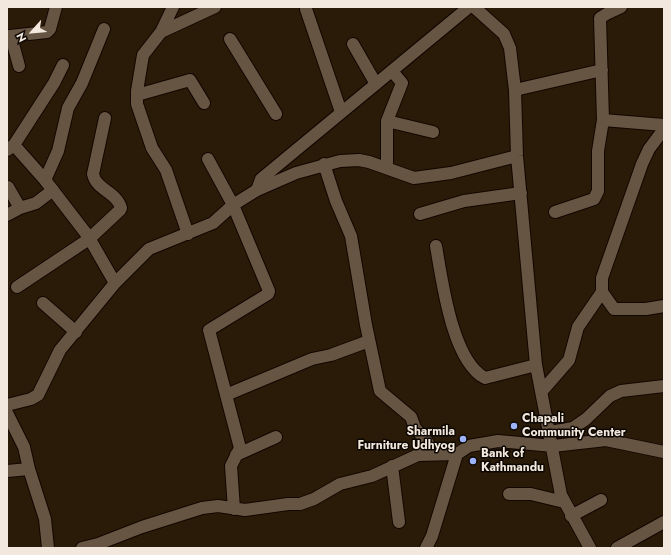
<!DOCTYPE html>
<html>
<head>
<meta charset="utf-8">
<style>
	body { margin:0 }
	#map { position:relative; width:671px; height:555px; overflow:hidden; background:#2a1b09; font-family:Jost,sans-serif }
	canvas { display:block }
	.frame { position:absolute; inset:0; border:8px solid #f2e8dd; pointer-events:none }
	.north { position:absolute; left:12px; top:12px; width:40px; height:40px; -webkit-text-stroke:3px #0d0703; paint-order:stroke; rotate:243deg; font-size:11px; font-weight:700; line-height:16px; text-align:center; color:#f2e8dd }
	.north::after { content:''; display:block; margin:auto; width:14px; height:18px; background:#f2e8dd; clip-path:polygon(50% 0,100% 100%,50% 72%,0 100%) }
</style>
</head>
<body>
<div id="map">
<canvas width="671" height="555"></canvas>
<div class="frame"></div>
<div class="north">N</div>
</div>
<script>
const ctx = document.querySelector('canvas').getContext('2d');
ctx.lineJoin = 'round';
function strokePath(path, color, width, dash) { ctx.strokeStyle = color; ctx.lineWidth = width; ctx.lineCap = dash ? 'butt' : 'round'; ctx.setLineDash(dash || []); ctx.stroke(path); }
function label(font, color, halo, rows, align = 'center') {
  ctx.font = font + ' Jost,sans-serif'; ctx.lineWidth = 3; ctx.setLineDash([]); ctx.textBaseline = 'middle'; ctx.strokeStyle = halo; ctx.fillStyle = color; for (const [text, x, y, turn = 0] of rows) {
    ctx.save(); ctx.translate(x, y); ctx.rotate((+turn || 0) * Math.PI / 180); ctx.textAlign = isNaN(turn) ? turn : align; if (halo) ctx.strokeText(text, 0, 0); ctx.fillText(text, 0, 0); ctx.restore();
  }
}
const minor = new Path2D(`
	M 474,7 L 504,34 L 510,48 L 515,90 L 517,156 L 536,365 L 561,495 L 590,548
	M 306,9 L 341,112
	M 104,29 L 82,83 L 68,108 L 58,151 L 45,180 L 88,236 L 115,283
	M 161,32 L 173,7
	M 7,36 L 10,36 L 12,40 L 19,66
	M 10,36 L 47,32 L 50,29 L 56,7
	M 230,39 L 276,114
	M 353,44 L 376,84
	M 515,90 L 602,70
	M 137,95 L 190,80 L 204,103
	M 603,120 L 664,125
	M 387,121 L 433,132
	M 14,145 L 45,180
	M 7,150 L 14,145 L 54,83 L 63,65
	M 208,159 L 233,205 L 269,291 L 268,294 L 209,330 L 240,448 L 231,466 L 234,509
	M 324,164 L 336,201 L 351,236 L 366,325 L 380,391 L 411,417 L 415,428 L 426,440 L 434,454
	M 387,168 L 387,121 L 402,83 L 392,71
	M 8,187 L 20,208
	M 257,190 L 261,179 L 469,7
	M 555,212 L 594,199 L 598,191 L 598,151 L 603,120 L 600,18 L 608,13 L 621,7
	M 420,214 L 464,201 L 521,193
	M 7,215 L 20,208 L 36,203 L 53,190
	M 188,234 L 166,170 L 152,148 L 137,104 L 137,91 L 143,55 L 161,32 L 215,7
	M 436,246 C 442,280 452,361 485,378 L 536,365
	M 17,287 L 89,239 L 120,210 L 121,208 C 117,192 96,190 93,174 L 105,118
	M 602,292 L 614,309 L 646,309 L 664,306
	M 43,303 L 76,332
	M 542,391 L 569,360 L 578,327 L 602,292 L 602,278 L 642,164 L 649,149 L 664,129
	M 226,395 L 312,359 L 331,355 L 369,341
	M 7,405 L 31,399 L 38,395 L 60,350 L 115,283 L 149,249 L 213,223 L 233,205 L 257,190 L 296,173 L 340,161 L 359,160 L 369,162 L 414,178 L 451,173 L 517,156
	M 7,413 L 24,447 L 29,469 L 45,519 L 48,548
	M 550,432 L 573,428 L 586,419 L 610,396 L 621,391 L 664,386
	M 236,455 L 276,437
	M 392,466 L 399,522
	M 7,471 L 29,469
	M 509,494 L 531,494 L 564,502
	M 571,516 L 601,500
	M 82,548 L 98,544 L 142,527 L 202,508 L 218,506 L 245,510 L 288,504 L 300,504 L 314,499 L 340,484 L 372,476 L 418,455 L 457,454 L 469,446 L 498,441 L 553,446 L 606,440 L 664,452
	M 426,548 L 432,536 L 457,454
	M 617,548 L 664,522`);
strokePath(minor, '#120600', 14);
strokePath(minor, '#665542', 12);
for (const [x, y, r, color] of [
	[514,426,4,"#9db4fd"],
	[463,439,4,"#9db4fd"],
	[473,461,4,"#9db4fd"]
]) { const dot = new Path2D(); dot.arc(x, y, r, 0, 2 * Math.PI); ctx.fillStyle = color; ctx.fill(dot); strokePath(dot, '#0d0703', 1.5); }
label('bold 12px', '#f2e8dd', '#0d0703', [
	["Chapali",522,419],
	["Community Center",522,433],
	["Sharmila",455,432,"right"],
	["Furniture Udhyog",455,446,"right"],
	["Bank of",481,454],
	["Kathmandu",481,468]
], 'left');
</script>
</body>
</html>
